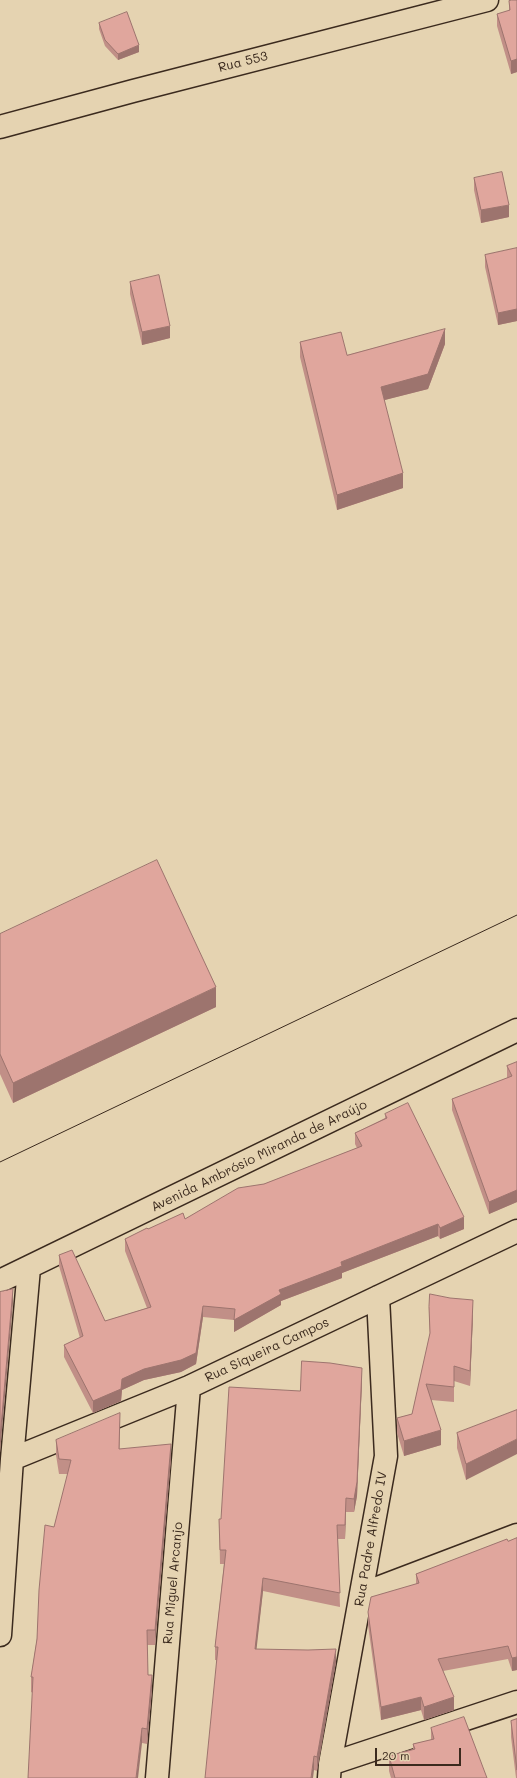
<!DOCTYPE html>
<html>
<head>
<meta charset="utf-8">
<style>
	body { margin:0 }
	#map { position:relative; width:517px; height:1778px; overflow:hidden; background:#e5d3b1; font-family:Mali,sans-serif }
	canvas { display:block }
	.scale { position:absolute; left:375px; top:1748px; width:86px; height:18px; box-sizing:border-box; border:2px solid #3b2a1e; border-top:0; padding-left:5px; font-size:12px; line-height:14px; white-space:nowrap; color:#3b2a1e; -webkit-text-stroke:3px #e5d3b1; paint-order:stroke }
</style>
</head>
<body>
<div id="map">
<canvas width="517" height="1778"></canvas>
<div class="scale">20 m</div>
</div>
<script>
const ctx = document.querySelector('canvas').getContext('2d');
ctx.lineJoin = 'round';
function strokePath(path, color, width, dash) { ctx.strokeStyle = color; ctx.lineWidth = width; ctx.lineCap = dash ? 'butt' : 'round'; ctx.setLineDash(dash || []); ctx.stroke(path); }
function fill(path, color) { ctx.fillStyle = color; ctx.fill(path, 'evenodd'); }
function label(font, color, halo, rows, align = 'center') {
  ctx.font = font + ' Mali,sans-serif'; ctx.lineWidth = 3; ctx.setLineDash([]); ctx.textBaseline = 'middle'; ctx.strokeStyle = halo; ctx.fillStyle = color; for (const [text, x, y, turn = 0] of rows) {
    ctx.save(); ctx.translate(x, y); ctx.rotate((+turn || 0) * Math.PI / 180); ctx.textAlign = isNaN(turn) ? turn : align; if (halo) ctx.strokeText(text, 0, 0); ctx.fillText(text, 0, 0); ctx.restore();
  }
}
const minor = new Path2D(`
	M 0,127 L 133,91 L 487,0
	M 0,1281 L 517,1030
	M 12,1459 L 189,1387 L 517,1231
	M 362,1594 L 517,1535
	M 0,1635 L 12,1459 L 29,1268
	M 330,1764 L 517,1702
	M 157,1778 L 189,1387
	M 329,1778 L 330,1764 L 386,1456 L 378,1297`);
strokePath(minor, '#3b2a1e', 25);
strokePath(minor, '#e5d3b1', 22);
strokePath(new Path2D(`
	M 0,1162 L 517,915`), '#3b2a1e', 1);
fill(new Path2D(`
	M 517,0 L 517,73 L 517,72 L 511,74 L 497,26 L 497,14 L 509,11 L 509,1 Z
	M 99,23 L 139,52 L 118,60 L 105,46 L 99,29 Z
	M 474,178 L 509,217 L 481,223 L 474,190 Z
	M 517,248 L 517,321 L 498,325 L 485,267 L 485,255 Z
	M 130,282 L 170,338 L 142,345 L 130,294 Z
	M 300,342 L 347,355 L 445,344 L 428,389 L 384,400 L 403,488 L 337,510 L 300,357 Z
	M 0,934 L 216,1007 L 13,1103 L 0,1074 Z
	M 517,1062 L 517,1202 L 489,1214 L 452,1110 L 452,1099 L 507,1078 L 507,1066 Z
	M 385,1114 L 464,1229 L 440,1239 L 438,1236 L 342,1273 L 342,1278 L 281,1301 L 281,1305 L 234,1332 L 234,1320 L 203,1317 L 196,1364 L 181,1372 L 144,1380 L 122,1390 L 121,1401 L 93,1413 L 64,1357 L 64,1345 L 80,1338 L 59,1266 L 59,1255 L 105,1321 L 147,1308 L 125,1251 L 125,1239 L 148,1229 L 185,1219 L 264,1184 L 357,1148 L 355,1144 L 355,1133 L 385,1118 Z
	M 429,1307 L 473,1315 L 470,1386 L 454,1381 L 454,1402 L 431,1400 L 441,1445 L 404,1456 L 397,1433 L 397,1418 L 412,1414 L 430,1336 Z
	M 362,1381 L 357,1496 L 354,1512 L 346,1512 L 345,1539 L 338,1539 L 340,1607 L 263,1591 L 256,1649 L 336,1662 L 317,1771 L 314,1770 L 216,1660 L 215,1660 L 215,1647 L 224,1564 L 220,1564 L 219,1519 L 221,1519 L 300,1391 Z
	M 517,1410 L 466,1480 L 457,1448 L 457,1433 Z
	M 120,1428 L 119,1449 L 171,1459 L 155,1645 L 147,1645 L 148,1675 L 152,1690 L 147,1744 L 142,1743 L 31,1692 L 31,1677 L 54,1527 L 68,1474 L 59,1474 L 56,1455 L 56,1440 Z
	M 517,1538 L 517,1670 L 512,1671 L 508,1659 L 443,1671 L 454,1710 L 424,1720 L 421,1710 L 381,1720 L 368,1625 L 368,1612 L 416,1584 L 416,1574 Z
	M 517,1719 L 517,1778 L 516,1778 L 511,1737 L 511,1721 Z
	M 431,1728 L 487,1778 L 391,1778 L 389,1771 L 389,1756 L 413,1749 L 413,1744 L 431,1740 Z`), '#c18f87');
fill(new Path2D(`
	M 139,45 L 139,52 L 118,60 L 118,54 Z
	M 517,59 L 517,72 L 511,74 L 511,61 Z
	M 509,205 L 509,217 L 481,223 L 481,210 Z
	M 517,309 L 517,321 L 498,325 L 498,313 Z
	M 170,326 L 170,338 L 142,345 L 142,332 Z
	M 445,329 L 445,344 L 428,389 L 381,401 L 381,387 Z
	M 403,473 L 403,488 L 337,510 L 337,495 Z
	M 216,987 L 216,1007 L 13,1103 L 13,1083 Z
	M 517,1190 L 517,1202 L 489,1214 L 489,1202 Z
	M 464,1217 L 464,1229 L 440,1239 L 440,1228 Z
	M 438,1224 L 438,1236 L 342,1273 L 342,1278 L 281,1301 L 281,1305 L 234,1332 L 234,1320 L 279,1290 L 341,1262 Z
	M 13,1289 L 13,1303 L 0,1453 L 0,1438 Z
	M 473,1300 L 473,1315 L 470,1386 L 470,1371 Z
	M 203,1306 L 203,1317 L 196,1364 L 181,1372 L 144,1380 L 122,1390 L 121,1401 L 93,1413 L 93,1401 L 122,1379 Z
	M 362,1368 L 362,1381 L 357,1496 L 354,1512 L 354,1499 Z
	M 120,1413 L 120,1428 L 119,1464 L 119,1449 Z
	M 441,1430 L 441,1445 L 404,1456 L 404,1441 Z
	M 517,1439 L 517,1454 L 466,1480 L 466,1464 Z
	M 171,1444 L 171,1459 L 155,1645 L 155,1630 Z
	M 346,1498 L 346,1512 L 345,1539 L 345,1525 Z
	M 263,1578 L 263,1591 L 255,1663 L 255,1649 Z
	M 336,1649 L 336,1662 L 317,1771 L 317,1757 Z
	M 517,1657 L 517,1670 L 512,1671 L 512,1658 Z
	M 152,1675 L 152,1690 L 147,1744 L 147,1729 Z
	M 421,1697 L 421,1710 L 381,1720 L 381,1707 Z
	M 454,1697 L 454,1710 L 424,1720 L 424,1707 Z
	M 142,1728 L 142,1743 L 138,1778 L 136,1778 Z
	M 314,1756 L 314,1770 L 313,1778 L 311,1778 Z`), '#9d746e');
const building = new Path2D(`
	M 512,0 L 517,0 L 517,61 L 517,59 L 511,61 L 497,14 L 510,10 L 509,1 Z
	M 127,12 L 139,45 L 118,54 L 105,40 L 99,23 Z
	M 502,172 L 509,205 L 481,210 L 474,178 Z
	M 517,248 L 517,309 L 498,313 L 485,255 Z
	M 159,275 L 170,326 L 142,332 L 130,282 Z
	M 445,329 L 428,374 L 381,387 L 403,473 L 337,495 L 300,342 L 341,332 L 347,355 Z
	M 157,860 L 216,987 L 13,1083 L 0,1054 L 0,934 Z
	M 517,1062 L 517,1190 L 489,1202 L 452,1099 L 512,1076 L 507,1066 Z
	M 408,1103 L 464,1217 L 440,1228 L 438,1224 L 341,1262 L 342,1266 L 279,1290 L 281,1294 L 234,1320 L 235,1309 L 203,1306 L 196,1353 L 181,1360 L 144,1369 L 122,1379 L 121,1389 L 93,1401 L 64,1345 L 83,1336 L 59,1255 L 72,1250 L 105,1321 L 151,1307 L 125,1239 L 147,1228 L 148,1229 L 183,1213 L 185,1219 L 238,1188 L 264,1184 L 362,1146 L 355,1133 L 387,1118 L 385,1114 Z
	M 13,1289 L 0,1438 L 0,1292 Z
	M 430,1294 L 450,1298 L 473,1300 L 470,1371 L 454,1366 L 454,1387 L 426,1384 L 441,1430 L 404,1441 L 397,1418 L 412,1414 L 430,1333 L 429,1307 Z
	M 302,1361 L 330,1363 L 362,1368 L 357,1482 L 354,1499 L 346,1498 L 345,1525 L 337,1525 L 340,1593 L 263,1578 L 255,1649 L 308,1650 L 336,1649 L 317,1757 L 314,1756 L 311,1778 L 205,1778 L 218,1647 L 215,1647 L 226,1550 L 220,1550 L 219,1519 L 221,1519 L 229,1387 L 300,1391 Z
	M 517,1410 L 517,1439 L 466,1464 L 457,1433 Z
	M 120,1413 L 119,1449 L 171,1444 L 155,1630 L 147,1630 L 148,1675 L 152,1675 L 147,1729 L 142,1728 L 136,1778 L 28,1778 L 33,1677 L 31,1677 L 37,1639 L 39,1590 L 45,1525 L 54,1527 L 71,1460 L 59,1459 L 56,1440 Z
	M 517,1538 L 517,1657 L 512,1658 L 508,1646 L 438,1659 L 454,1697 L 424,1707 L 421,1697 L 381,1707 L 368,1612 L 371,1597 L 419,1583 L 416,1574 L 507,1539 L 508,1541 Z
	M 464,1717 L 487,1778 L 395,1778 L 389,1756 L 415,1749 L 413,1744 L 434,1739 L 431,1728 Z
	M 517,1719 L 517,1770 L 511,1721 Z`);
fill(building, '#e0a69d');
strokePath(building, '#9d746e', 1);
label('13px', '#3b2a1e', '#e5d3b1', [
	["Rua 553",243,62,-14],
	["Avenida Ambrósio Miranda de Araújo",259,1156,-26],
	["Rua Siqueira Campos",267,1350,-25],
	["Rua Padre Alfredo IV",371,1539,-80],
	["Rua Miguel Arcanjo",173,1583,-85]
]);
</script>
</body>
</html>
